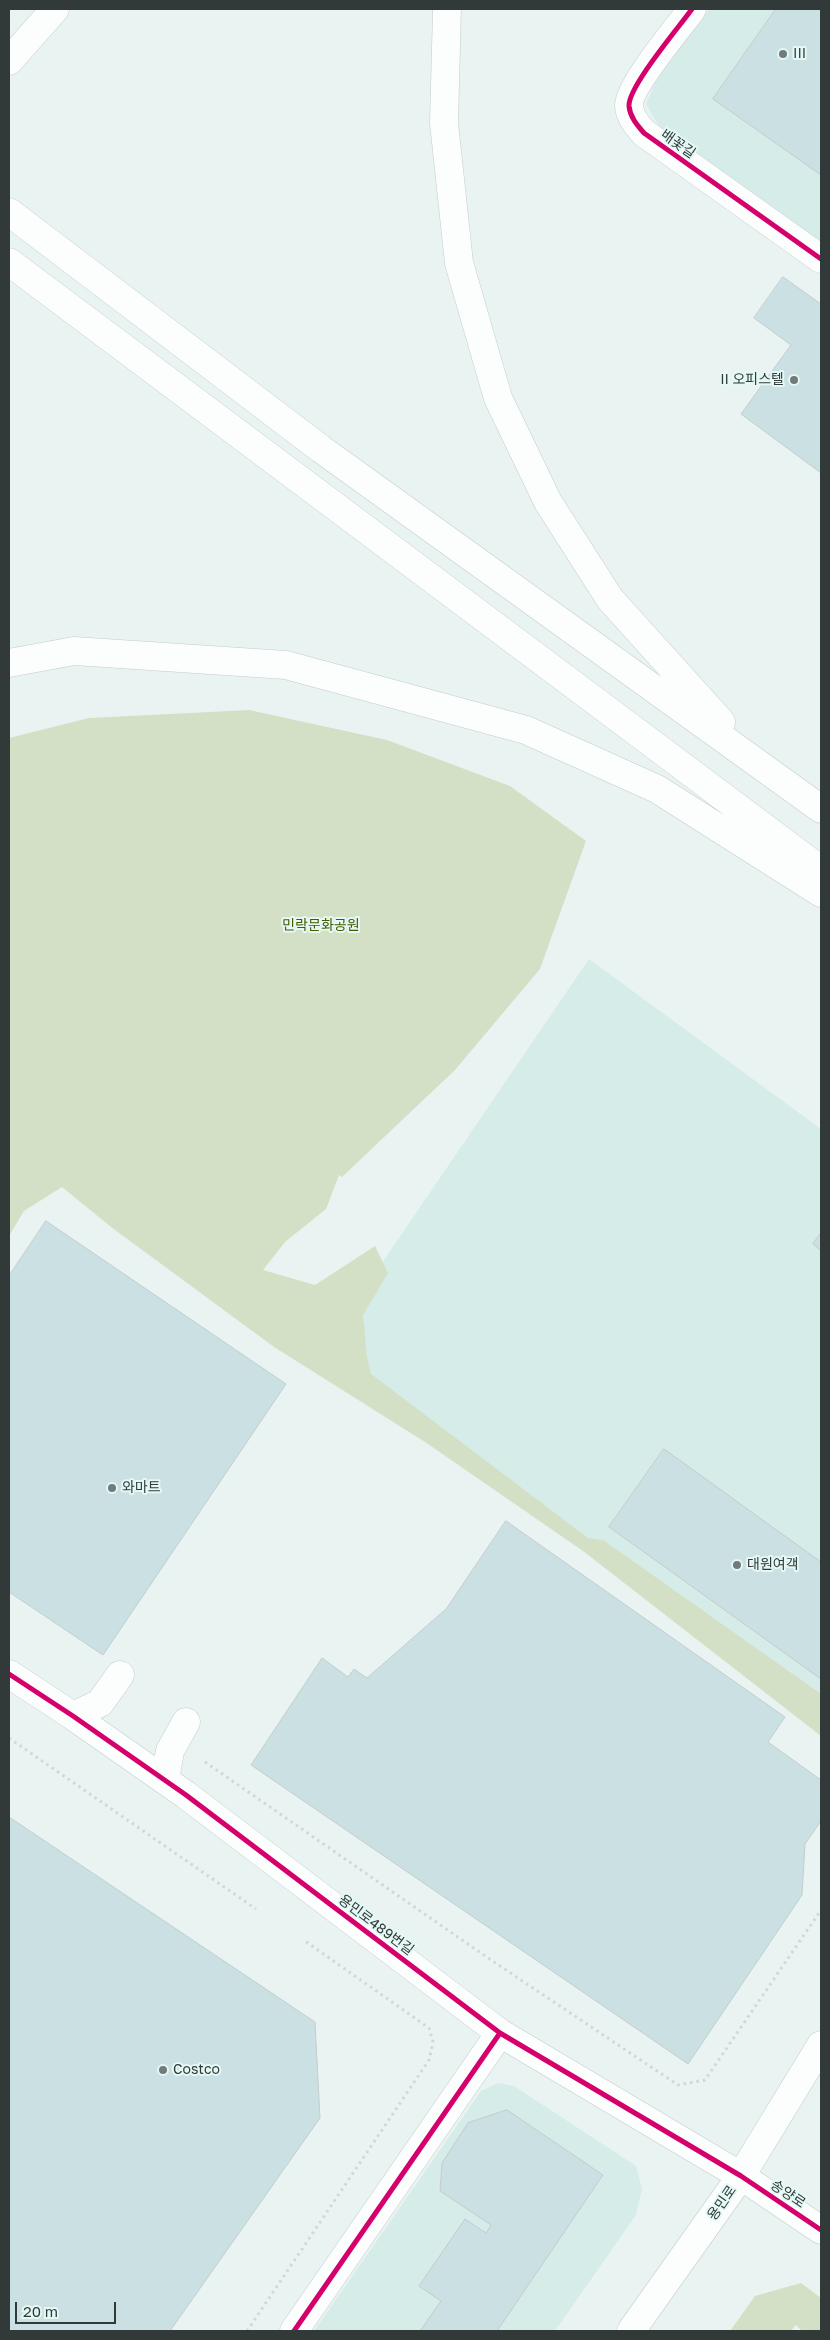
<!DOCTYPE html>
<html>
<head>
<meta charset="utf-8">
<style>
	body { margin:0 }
	#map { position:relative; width:830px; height:2340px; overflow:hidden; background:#e9f4f2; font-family:"Golos Text",sans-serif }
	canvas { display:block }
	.frame { position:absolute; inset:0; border:10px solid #323a39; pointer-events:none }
	.scale { position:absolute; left:15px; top:2302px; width:101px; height:22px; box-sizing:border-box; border:2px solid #323a39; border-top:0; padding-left:6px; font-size:15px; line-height:18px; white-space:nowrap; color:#323a39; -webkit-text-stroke:4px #e4f9f5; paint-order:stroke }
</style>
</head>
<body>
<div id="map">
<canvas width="830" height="2340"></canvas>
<div class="frame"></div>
<div class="scale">20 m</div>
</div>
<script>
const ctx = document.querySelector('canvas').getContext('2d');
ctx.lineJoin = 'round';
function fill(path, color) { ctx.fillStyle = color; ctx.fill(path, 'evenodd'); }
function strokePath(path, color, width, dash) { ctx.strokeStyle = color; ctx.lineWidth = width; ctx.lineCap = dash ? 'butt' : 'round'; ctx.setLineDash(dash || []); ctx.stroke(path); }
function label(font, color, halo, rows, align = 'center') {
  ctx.font = font + ' "Golos Text","Noto Sans KR",sans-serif'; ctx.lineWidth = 4; ctx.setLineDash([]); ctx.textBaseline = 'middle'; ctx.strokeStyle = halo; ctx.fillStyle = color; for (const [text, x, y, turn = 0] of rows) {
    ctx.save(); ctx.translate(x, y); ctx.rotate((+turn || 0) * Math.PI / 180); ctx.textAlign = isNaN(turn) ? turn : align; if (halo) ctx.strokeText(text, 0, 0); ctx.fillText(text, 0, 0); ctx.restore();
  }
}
fill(new Path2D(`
	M 709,9 L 821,9 L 821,243 L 658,125 L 646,104 L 656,81 Z
	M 589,959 L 821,1129 L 821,1713 L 320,1354 Z
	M 498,2083 L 514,2086 L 636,2166 L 642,2189 L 636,2215 L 555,2331 L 314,2331 L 481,2091 Z`), '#d6ece8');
fill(new Path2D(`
	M 249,710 L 387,740 L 510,786 L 586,841 L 540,969 L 455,1070 L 342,1177 L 339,1175 L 326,1209 L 285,1242 L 263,1270 L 315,1285 L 375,1246 L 388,1273 L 363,1315 L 367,1357 L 371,1374 L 588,1538 L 603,1540 L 821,1694 L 821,1736 L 583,1551 L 425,1442 L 274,1347 L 111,1227 L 62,1187 L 24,1211 L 9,1236 L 9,738 L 89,718 Z
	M 801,2283 L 821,2298 L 821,2331 L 802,2331 L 796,2325 L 791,2331 L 730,2331 L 755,2296 Z`), '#d3e0c6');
const building = new Path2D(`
	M 776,9 L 821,9 L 821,175 L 713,99 Z
	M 783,277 L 821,304 L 821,473 L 741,414 L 791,345 L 754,318 Z
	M 46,1221 L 286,1384 L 103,1655 L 9,1592 L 9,1276 Z
	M 821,1233 L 821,1251 L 813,1244 Z
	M 664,1449 L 821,1562 L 821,1679 L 609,1527 Z
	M 506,1521 L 785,1717 L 768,1742 L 821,1780 L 821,1821 L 805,1844 L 802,1895 L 688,2064 L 251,1765 L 322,1658 L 348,1677 L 354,1669 L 367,1678 L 446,1609 Z
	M 9,1817 L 315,2022 L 320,2118 L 170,2331 L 9,2331 Z
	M 507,2110 L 603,2175 L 497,2331 L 420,2331 L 441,2301 L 419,2286 L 465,2219 L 486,2233 L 491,2225 L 440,2191 L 442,2163 L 468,2123 Z`);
fill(building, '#cbe0e3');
strokePath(building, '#c4cccc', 1);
const minor = new Path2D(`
	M 692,9 C 679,27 628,87 629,106 C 630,117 637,125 644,133 L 821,259
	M 9,1674 L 73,1716 L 186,1795 L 500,2033 L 741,2176 L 821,2230
	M 73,1716 L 100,1703 L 120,1675
	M 165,1780 L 170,1751 L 186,1722
	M 294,2331 L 500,2033
	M 631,2331 L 741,2176 L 821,2045`);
const highway = new Path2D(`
	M 447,9 L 444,123 L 459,263 L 498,398 L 548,502 L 610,599 L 721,722
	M 9,61 L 55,9
	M 9,212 L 321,449 L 821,809
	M 9,262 L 821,870
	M 9,663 L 74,651 L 286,665 L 526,730 L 657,789 L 821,893`);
strokePath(minor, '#c3ccca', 29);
strokePath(highway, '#c3ccca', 29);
strokePath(new Path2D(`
	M 9,1738 L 256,1909
	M 205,1762 L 491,1960 L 678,2085 L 705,2080 L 821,1910
	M 247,2331 L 429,2060 L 433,2042 L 429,2028 L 305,1941`), '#d4d6d6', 3, [2.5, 4]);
strokePath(minor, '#fcfdfd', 28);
strokePath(highway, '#fcfdfd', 28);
strokePath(new Path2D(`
	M 692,9 C 679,27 628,87 629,106 C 630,117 637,125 644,133 L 821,259
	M 9,1674 L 73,1716 L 186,1795 L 500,2033 L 741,2176 L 821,2230
	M 294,2331 L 500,2033`), '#d6006c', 5);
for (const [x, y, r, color] of [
	[783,54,5,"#727b7a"],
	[794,380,5,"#727b7a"],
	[112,1488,5,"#727b7a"],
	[737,1565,5,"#727b7a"],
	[163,2070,5,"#727b7a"]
]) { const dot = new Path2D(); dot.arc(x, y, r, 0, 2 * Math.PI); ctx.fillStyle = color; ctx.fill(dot); strokePath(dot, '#e4f9f5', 2); }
label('14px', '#323a39', '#e4f9f5', [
	["III",793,54],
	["II 오피스텔",784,380,"right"],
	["와마트",122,1488],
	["대원여객",747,1565],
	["Costco",173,2070]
], 'left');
label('14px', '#323a39', '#e4f9f5', [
	["배꽃길",678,144,35],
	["용민로489번길",376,1925,37],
	["송양로",788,2194,34],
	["용민로",722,2203,-55]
]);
label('14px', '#485b00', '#e4f9f5', [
	["민락문화공원",321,926]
]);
</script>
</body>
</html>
